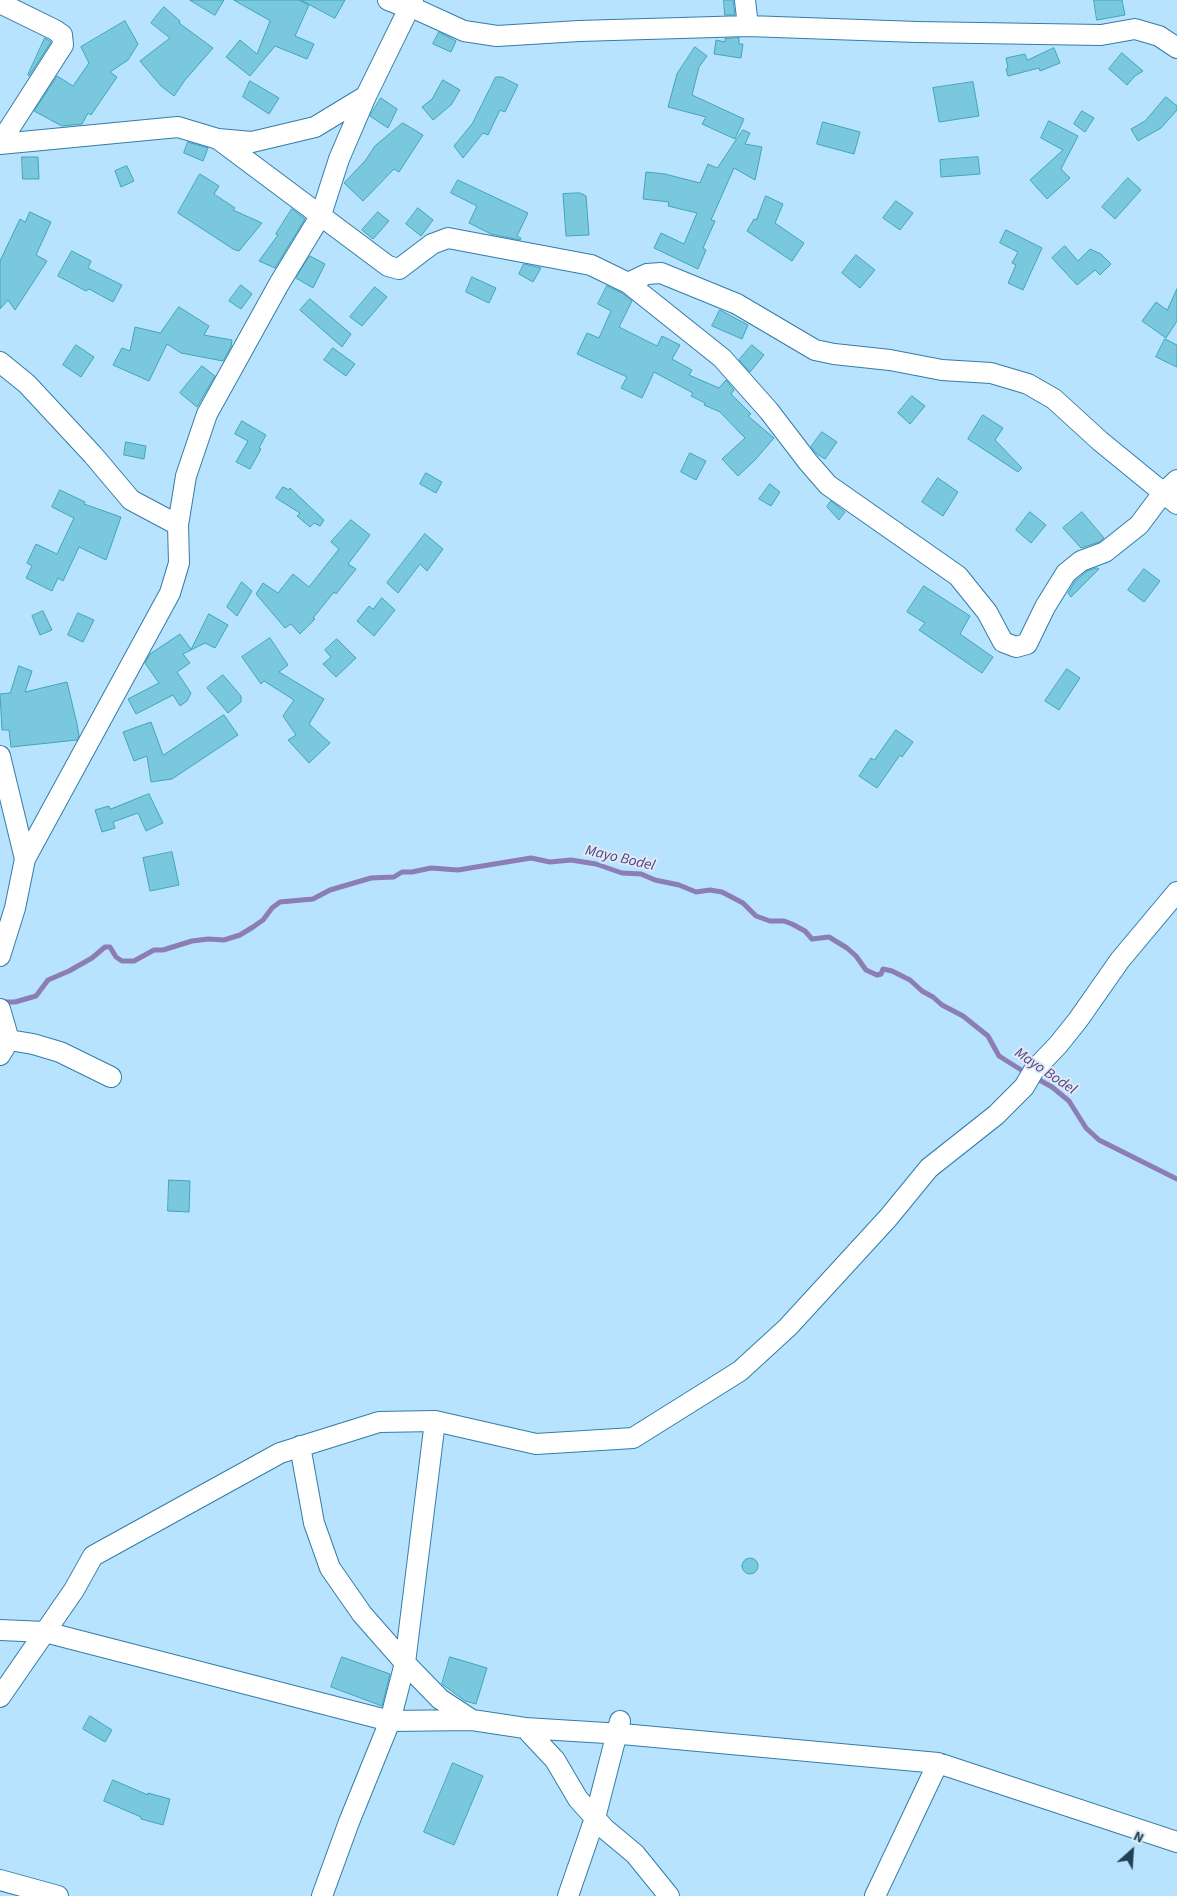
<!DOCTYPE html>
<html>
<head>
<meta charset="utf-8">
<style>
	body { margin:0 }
	#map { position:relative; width:1177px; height:1896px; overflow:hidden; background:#b8e3fe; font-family:"Source Sans 3",sans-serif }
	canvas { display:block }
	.north { position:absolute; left:1107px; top:1826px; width:50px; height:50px; -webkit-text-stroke:4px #deebf5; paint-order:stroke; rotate:26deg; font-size:14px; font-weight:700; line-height:20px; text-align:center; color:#214052 }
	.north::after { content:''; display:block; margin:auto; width:18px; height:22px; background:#214052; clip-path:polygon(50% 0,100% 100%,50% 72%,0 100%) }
</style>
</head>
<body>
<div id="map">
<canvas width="1177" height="1896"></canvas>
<div class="north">N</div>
</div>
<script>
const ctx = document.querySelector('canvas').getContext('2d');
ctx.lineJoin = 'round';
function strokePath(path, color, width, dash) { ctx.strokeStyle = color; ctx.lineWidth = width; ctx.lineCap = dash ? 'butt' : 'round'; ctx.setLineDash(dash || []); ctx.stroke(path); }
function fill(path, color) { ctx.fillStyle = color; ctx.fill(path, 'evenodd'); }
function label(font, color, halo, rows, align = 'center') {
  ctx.font = font + ' "Source Sans 3",sans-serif'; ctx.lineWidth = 4; ctx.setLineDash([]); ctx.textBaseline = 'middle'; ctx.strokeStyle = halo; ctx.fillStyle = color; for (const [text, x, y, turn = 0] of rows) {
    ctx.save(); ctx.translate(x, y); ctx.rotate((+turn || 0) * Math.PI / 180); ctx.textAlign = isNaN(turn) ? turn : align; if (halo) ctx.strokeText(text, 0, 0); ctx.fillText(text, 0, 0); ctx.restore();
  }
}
strokePath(new Path2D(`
	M 2,1002 L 15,1002 L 36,996 L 48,980 L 69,971 L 92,958 L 105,947 L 110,947 L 116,957 L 122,961 L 134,961 L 154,950 L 163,950 L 192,941 L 208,939 L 224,940 L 240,935 L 253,927 L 263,920 L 272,908 L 280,902 L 313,899 L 330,890 L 371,878 L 394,877 L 402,872 L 412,872 L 431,868 L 458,870 L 531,858 L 550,862 L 571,860 L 596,864 L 622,873 L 641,874 L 655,880 L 679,885 L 696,892 L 710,890 L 722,892 L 743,903 L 756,916 L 770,921 L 784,921 L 792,924 L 805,931 L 812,939 L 829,937 L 847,948 L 856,956 L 866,970 L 877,975 L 881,974 L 883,969 L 892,971 L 910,980 L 922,991 L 933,997 L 942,1005 L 963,1016 L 988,1036 L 999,1056 L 1026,1073
	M 1034,1077 L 1052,1087 L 1069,1101 L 1086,1128 L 1099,1140 L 1177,1179`), '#8c7db4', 5);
const building = new Path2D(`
	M 190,0 L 224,0 L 215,15 Z
	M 234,0 L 299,0 L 309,5 L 295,36 L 314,44 L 307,59 L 275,46 L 250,76 L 226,57 L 240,40 L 257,54 L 270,21 Z
	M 301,0 L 345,0 L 335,18 Z
	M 724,0 L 733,0 L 735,15 L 725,15 Z
	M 1094,0 L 1122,0 L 1125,15 L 1097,20 Z
	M 164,7 L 180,21 L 179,23 L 213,48 L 185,80 L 174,96 L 161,86 L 140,61 L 170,38 L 151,23 Z
	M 125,21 L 138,44 L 128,60 L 110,72 L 117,77 L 91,115 L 88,113 L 82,124 L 62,126 L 34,111 L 57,76 L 73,86 L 89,63 L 81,47 Z
	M 439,32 L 456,41 L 451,52 L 433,44 Z
	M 45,38 L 51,42 L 29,76 L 28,75 Z
	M 739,38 L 739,44 L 743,44 L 741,58 L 714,54 L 716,40 L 725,42 L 725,39 Z
	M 695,47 L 707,56 L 699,67 L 692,95 L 744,119 L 735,139 L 702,124 L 706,117 L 668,107 L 677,74 Z
	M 1054,48 L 1060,63 L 1040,71 L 1039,68 L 1008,76 L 1006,69 L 1008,68 L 1006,58 L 1025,54 L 1027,60 Z
	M 1122,53 L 1143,71 L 1135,76 L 1127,85 L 1109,69 Z
	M 496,77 L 502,77 L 518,85 L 505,112 L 500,110 L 488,135 L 483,133 L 463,158 L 454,146 L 472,124 Z
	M 443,80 L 460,90 L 451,105 L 433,120 L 422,107 L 432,99 Z
	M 250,81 L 279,98 L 269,114 L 243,97 Z
	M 973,82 L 979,116 L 939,122 L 933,88 Z
	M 1166,97 L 1177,106 L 1177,110 L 1161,128 L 1138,141 L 1131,129 L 1145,121 Z
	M 381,98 L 397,109 L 388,128 L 370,116 Z
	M 1082,111 L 1094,118 L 1085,132 L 1074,124 Z
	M 1049,121 L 1078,136 L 1061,169 L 1070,178 L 1047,199 L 1030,180 L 1063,150 L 1041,138 Z
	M 823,122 L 860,132 L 854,154 L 817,144 Z
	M 403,123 L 423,135 L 399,172 L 394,169 L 363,201 L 344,183 L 365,161 L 375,146 Z
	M 743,130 L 750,133 L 745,144 L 762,147 L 755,180 L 734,168 L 711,220 L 715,221 L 703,248 L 706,250 L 698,269 L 654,248 L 661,233 L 684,244 L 697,213 L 668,206 L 669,202 L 643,199 L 646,172 L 665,174 L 700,183 L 708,164 L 717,168 Z
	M 188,142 L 208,148 L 203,161 L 184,153 Z
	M 22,157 L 38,157 L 39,179 L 23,179 Z
	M 978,157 L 980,174 L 941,177 L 940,160 Z
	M 127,166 L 134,181 L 121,187 L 115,171 Z
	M 200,174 L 219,186 L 214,194 L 235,208 L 233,210 L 262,223 L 239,251 L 233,249 L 178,213 Z
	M 1128,178 L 1141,190 L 1115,219 L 1102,207 Z
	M 458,180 L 528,213 L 517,236 L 521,238 L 520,240 L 491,234 L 469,223 L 477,206 L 451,193 Z
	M 580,193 L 586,196 L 589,235 L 566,236 L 563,194 Z
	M 766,196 L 783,204 L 775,223 L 804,243 L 792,261 L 747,231 L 754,219 L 756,220 Z
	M 896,201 L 913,213 L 900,230 L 883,218 Z
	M 418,208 L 433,220 L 421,236 L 406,224 Z
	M 292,209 L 305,219 L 275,268 L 259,261 L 278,235 L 276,234 Z
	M 30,212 L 51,222 L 36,255 L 47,261 L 15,310 L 8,300 L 0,309 L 0,261 L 20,219 L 25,222 Z
	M 378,212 L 389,221 L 373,239 L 362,230 Z
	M 1006,230 L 1042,248 L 1023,290 L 1008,283 L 1016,265 L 1012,263 L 1018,252 L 1000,243 Z
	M 1065,246 L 1078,261 L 1090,249 L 1101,254 L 1111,264 L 1100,275 L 1095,270 L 1077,285 L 1052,258 Z
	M 72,251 L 91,261 L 88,268 L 122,285 L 113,302 L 89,289 L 86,291 L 58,276 Z
	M 856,255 L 875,270 L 860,288 L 842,273 Z
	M 310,256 L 325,264 L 313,288 L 296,278 Z
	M 524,264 L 541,268 L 533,282 L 519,274 Z
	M 472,277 L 496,288 L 489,303 L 466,292 Z
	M 241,285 L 252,294 L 241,309 L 229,301 Z
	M 607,286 L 622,293 L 632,301 L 619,327 L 657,346 L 662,336 L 680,345 L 672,359 L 692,370 L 689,375 L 719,388 L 726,380 L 734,390 L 731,394 L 751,414 L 748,416 L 774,438 L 755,460 L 738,476 L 722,459 L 745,438 L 720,412 L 704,405 L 705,403 L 691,396 L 693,393 L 654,372 L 642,398 L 621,388 L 627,377 L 577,354 L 587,333 L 599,338 L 611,311 L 598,304 Z
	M 375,287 L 387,297 L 362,326 L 350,317 Z
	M 1177,289 L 1177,321 L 1166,338 L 1142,321 L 1156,302 L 1167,310 Z
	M 310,299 L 351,334 L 342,347 L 300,310 Z
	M 179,307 L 209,326 L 204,335 L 232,340 L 231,347 L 223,361 L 181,353 L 167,344 L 149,381 L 113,365 L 122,348 L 130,351 L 135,327 L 160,333 Z
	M 720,310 L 748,325 L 742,339 L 712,326 Z
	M 1165,339 L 1177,345 L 1177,367 L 1156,357 Z
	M 76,345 L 94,357 L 81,377 L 63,365 Z
	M 752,345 L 764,355 L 750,372 L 739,360 Z
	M 333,348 L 355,364 L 346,376 L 324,360 Z
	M 202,366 L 215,376 L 197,407 L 180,393 Z
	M 912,396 L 925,406 L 910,424 L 898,413 Z
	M 983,415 L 1003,428 L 995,440 L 1022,468 L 1018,472 L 968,439 Z
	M 242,421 L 266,435 L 259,448 L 261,449 L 250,469 L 236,462 L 248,441 L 235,434 Z
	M 822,432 L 837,442 L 825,459 L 817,454 L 811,447 Z
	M 126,442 L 146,446 L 144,459 L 124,455 Z
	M 690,453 L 706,461 L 696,480 L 681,472 Z
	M 426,473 L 442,482 L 436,493 L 420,484 Z
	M 938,478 L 958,492 L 943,516 L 922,502 Z
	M 770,484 L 780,492 L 771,506 L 759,499 Z
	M 283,487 L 289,490 L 290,488 L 324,520 L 320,526 L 314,523 L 310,527 L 297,516 L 300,513 L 276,498 Z
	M 60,490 L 85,502 L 84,504 L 121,517 L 106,560 L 79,547 L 63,581 L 58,578 L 52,591 L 26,578 L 32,566 L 27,563 L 36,544 L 57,554 L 74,518 L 52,507 Z
	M 831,501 L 845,512 L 839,520 L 827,507 Z
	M 1030,512 L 1046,525 L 1031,543 L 1016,530 Z
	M 1082,512 L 1104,538 L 1099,542 L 1081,548 L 1063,528 Z
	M 351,520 L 370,535 L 348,564 L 356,569 L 336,594 L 334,592 L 313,618 L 315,619 L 300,634 L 291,624 L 285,628 L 256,594 L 263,583 L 278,593 L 293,574 L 309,587 L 339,549 L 331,542 Z
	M 425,534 L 443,549 L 427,571 L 420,564 L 398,593 L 387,583 Z
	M 1097,568 L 1099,569 L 1071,597 L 1068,593 L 1075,581 L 1087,571 Z
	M 1144,569 L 1160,581 L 1144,602 L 1128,590 Z
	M 242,582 L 252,591 L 237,616 L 227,607 Z
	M 924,586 L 970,616 L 960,634 L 993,657 L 982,673 L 919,630 L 925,623 L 907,612 Z
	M 382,598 L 395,610 L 374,636 L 357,621 L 369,606 L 373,609 Z
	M 43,611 L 52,630 L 40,635 L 32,616 Z
	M 78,613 L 94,620 L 83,642 L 68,635 Z
	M 209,614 L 228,625 L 215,648 L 205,643 L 183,654 L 190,663 L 177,672 L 191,693 L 187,701 L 180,706 L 173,695 L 136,714 L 128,699 L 159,683 L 145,663 L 150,654 L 180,634 L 191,649 Z
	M 270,638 L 288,665 L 279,672 L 324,699 L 309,724 L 330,743 L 309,763 L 288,740 L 296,735 L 283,716 L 294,700 L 264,681 L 261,684 L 242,657 Z
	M 337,639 L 356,658 L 336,677 L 323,664 L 331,657 L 325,650 Z
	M 19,666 L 32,671 L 25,692 L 67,682 L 77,724 L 79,736 L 77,740 L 11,747 L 9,730 L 2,730 L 0,694 L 10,693 Z
	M 1067,669 L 1080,678 L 1059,710 L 1045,701 Z
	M 223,675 L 241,696 L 241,702 L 228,713 L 207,688 Z
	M 224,715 L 238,735 L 172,779 L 151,782 L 147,756 L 134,761 L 123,732 L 151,722 L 163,755 Z
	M 896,730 L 913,742 L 902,757 L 900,755 L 877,788 L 859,776 L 871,758 L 874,760 Z
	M 149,794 L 163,823 L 146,831 L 138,813 L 113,822 L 115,828 L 102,832 L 95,810 L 109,806 L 110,809 Z
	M 172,852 L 179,885 L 150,891 L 143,858 Z
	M 169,1180 L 190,1181 L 189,1212 L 168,1211 Z
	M742 1566a8 8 0 1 1 16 0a8 8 0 1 1-16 0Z
	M 342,1657 L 390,1674 L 382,1706 L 331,1687 Z
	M 450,1657 L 487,1668 L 476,1704 L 465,1701 L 442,1684 Z
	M 90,1716 L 112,1730 L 105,1742 L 83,1729 Z
	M 453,1763 L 483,1776 L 454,1845 L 424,1832 Z
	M 113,1780 L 148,1795 L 148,1793 L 170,1799 L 163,1825 L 141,1819 L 141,1817 L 104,1801 Z`);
fill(building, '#79c8dd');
strokePath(building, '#41a4bc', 1);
const minor = new Path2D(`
	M 388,0 L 398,4 L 409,6 L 464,31 L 497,36 L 579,31 L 748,26 L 917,32 L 1101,35 L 1135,29 L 1159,36 L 1177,48
	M 745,0 L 748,26
	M 0,3 L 55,30 L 62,35 L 63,45 L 0,143
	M 218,139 L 388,266 L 399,269 L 432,244 L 448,238 L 591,265 L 628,283 L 722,358 L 769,411 L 808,462 L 828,485 L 958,576 L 987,612 L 1003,642 L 1016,647 L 1027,644 L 1045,607 L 1066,573 L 1081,561 L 1105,552 L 1139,525 L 1163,493 L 1177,480
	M 0,144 L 178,127 L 218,139 L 252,142 L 315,127 L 366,96
	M 628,283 L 647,274 L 661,273 L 737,304 L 815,350 L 834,354 L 890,360 L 942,370 L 991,373 L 1028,384 L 1054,399 L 1100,441 L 1177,504
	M 0,362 L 27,384 L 93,455 L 131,500 L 178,525 L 179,563 L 170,593 L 25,859
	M 178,525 L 186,476 L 207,414 L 279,284 L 321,215 L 339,159 L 366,96 L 413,0
	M 0,756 L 25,859 L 15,908 L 0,956
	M 0,1009 L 9,1040 L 0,1055
	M 9,1040 L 33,1044 L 60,1052 L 111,1077
	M 300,1446 L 314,1523 L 330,1568 L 362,1614 L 405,1663 L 440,1699 L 472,1720 L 525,1728 L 555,1760 L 578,1799 L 605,1829 L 635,1854 L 669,1896
	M 0,1630 L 45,1632 L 390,1721 L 472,1720
	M 0,1697 L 74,1590 L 93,1556 L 280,1453 L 379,1422 L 435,1421 L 536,1444 L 633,1438 L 740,1371 L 788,1327 L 888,1218 L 929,1168 L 996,1115 L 1024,1087 L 1034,1070 L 1058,1045 L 1078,1020 L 1120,960 L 1177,892
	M 525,1728 L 622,1734 L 938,1763
	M 0,1880 L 58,1896
	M 322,1896 L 349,1822 L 390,1721 L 405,1663 L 435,1421
	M 568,1896 L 595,1818 L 620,1721
	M 875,1896 L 938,1763 L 1177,1842`);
strokePath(minor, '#337da7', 22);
strokePath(minor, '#fff', 20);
label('italic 15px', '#563f85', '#deebf5', [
	["Mayo Bodel",620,859,13],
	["Mayo Bodel",1045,1072,34]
]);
</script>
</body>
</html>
